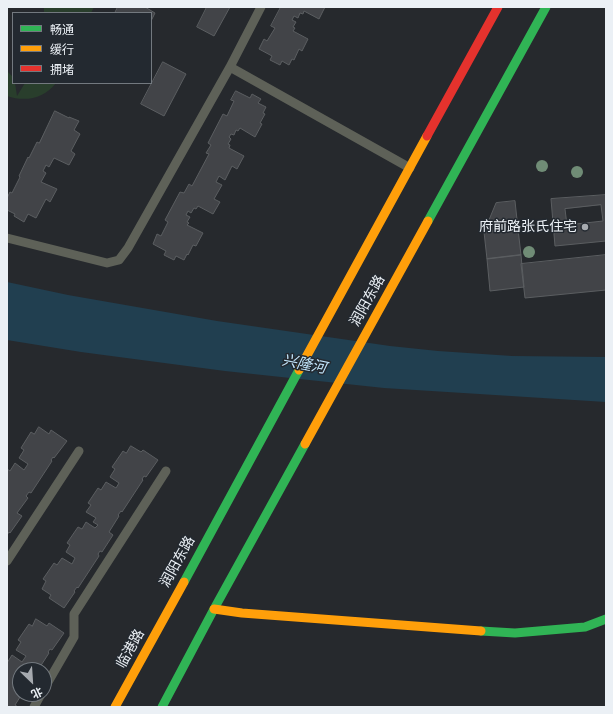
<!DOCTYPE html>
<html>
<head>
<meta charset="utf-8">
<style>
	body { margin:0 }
	#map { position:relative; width:613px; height:714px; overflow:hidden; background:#26292d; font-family:"DejaVu Sans","Noto Sans SC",sans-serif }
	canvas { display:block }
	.frame { position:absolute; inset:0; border:8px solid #ebf0f5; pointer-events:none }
	.legend { position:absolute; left:12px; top:12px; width:140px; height:72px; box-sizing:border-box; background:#232930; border:1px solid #73797f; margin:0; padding:5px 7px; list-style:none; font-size:12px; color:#ebf0f5 }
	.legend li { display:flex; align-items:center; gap:8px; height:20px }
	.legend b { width:20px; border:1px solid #73797f }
	.north { position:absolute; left:12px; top:662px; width:40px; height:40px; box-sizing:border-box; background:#232930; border:1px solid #73797f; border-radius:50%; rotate:155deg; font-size:11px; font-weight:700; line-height:16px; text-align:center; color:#ebf0f5 }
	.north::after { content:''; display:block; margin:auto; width:14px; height:18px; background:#a6aaaf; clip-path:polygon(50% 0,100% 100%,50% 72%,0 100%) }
</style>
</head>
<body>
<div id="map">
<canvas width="613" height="714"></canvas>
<div class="frame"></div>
<ul class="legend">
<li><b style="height:5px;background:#30b455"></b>畅通</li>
<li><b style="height:5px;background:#ff9f0a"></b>缓行</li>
<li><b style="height:5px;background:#e5322d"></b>拥堵</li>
</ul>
<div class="north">北</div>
</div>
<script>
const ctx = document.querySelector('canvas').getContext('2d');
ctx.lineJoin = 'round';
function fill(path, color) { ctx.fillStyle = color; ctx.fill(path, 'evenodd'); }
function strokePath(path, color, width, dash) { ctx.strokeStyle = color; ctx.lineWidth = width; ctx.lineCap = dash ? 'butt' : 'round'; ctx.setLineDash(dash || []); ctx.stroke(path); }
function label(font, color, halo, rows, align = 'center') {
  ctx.font = font + ' "DejaVu Sans","Noto Sans SC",sans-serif'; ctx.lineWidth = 3; ctx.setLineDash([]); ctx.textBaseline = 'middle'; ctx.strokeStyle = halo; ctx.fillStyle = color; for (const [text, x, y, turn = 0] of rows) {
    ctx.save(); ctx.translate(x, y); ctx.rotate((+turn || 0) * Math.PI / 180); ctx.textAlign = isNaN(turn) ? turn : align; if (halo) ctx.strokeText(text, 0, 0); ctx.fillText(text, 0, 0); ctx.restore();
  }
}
fill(new Path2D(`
	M 44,7 L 94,7 L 91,13 L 44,13 Z
	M 7,71 L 13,77 L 13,83 L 15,83 L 17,96 L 25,83 L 56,83 C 44,99 25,102 7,96 Z`), '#293e2c');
fill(new Path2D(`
	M 7,282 L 68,295 L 217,321 L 390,346 L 438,351 L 512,356 L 606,357 L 606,402 L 384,388 L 225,371 L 81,352 L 7,340 Z`), '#213f50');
const building = new Path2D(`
	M 118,7 L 145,7 L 155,13 L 151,21 L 151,13 L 115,13 Z
	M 207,7 L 230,7 L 214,36 L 197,27 Z
	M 281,7 L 325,7 L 319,19 L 304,11 L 303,14 L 300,13 L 298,18 L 294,16 L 292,20 L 296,22 L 293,27 L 295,28 L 293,31 L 308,39 L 302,51 L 299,49 L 294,60 L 292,59 L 289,65 L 282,61 L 280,65 L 270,60 L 272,56 L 259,49 L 264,39 L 267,41 L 275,28 L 271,26 Z
	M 163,62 L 186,74 L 164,116 L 141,104 Z
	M 236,91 L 250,98 L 252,94 L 261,99 L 258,103 L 266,107 L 263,113 L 265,114 L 260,123 L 262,124 L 255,137 L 240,128 L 238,131 L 236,130 L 234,135 L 231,134 L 229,137 L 231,139 L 228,144 L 230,145 L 229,148 L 244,156 L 237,169 L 232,166 L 225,180 L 219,176 L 216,182 L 222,185 L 214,199 L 220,202 L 213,214 L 198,206 L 196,209 L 194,208 L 191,213 L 188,211 L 186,215 L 190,217 L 187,222 L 189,223 L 187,225 L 203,233 L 196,246 L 193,245 L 188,255 L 187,254 L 184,260 L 176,256 L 174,260 L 164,255 L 166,251 L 153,244 L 157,234 L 161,236 L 168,222 L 165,220 L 180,192 L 184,193 L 189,184 L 192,186 L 209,154 L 206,153 L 211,145 L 208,143 L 223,114 L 227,116 L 234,101 L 231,100 Z
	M 55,111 L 69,118 L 69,117 L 79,121 L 74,130 L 80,134 L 71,151 L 75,154 L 69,165 L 54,158 L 49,167 L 46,165 L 43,171 L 46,173 L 41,182 L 57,189 L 50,202 L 46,199 L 36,218 L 28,214 L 24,222 L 14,216 L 15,214 L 7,210 L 7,198 L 10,192 L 12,193 L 20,177 L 19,176 L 28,157 L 29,158 L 37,142 L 39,143 Z
	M 606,195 L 606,241 L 555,246 L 551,199 ZM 601,205 L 603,221 L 567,225 L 565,209 Z
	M 515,201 L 518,229 L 484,232 L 496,203 Z
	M 518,229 L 521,255 L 487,259 L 484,232 Z
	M 521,255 L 524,287 L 490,291 L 487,259 Z
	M 606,255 L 606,290 L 525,298 L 521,264 Z
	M 39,427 L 49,434 L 51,430 L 67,441 L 54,458 L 53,457 L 51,460 L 52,461 L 31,493 L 29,492 L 26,496 L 28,498 L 17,513 L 22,516 L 10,533 L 9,532 L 7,535 L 7,469 L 10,471 L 15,463 L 24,470 L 28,464 L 19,458 L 24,450 L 21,448 L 31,432 L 34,434 Z
	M 131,446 L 141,452 L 143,450 L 158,460 L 146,477 L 144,476 L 142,479 L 143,480 L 122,512 L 121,511 L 118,515 L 119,516 L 109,532 L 113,535 L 102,552 L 100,551 L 98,554 L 99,556 L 78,588 L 77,587 L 74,591 L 75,592 L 64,608 L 49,598 L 51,595 L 42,589 L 46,581 L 43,579 L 54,563 L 57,565 L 62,558 L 72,564 L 75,558 L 66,552 L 70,545 L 67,543 L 78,527 L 82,529 L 86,522 L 95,528 L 98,525 L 93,522 L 96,518 L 86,512 L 91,505 L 88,503 L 98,488 L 101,490 L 106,482 L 116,488 L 119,483 L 110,477 L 115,469 L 112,467 L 123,451 L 126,453 Z
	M 36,619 L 47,626 L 49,623 L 64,633 L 52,650 L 50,649 L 48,652 L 49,653 L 38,670 L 20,670 L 20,694 L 22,694 L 15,705 L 18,707 L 7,707 L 7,663 L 12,655 L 22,662 L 26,656 L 16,650 L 21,642 L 18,640 L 29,624 L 32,626 Z`);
fill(building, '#424448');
strokePath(building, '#5b5e61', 1);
strokePath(new Path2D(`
	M 230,67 L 261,7
	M 7,238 L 107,263 L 119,260 L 128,248 L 230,67 L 410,168
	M 7,561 L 79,451
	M 44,689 L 74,637 L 74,614 L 166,471
	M 34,707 L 41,694`), '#5e6158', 9);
strokePath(new Path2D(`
	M 428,221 L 546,7
	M 184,582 L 299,370
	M 481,631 L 515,633 L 585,627 L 606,619
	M 162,707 L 214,609 L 305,444`), '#30b455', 9);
strokePath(new Path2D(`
	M 299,370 L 427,136
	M 305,444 L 428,221
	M 214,609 L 242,613 L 481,631
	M 115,707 L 184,582`), '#ff9f0a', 9);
strokePath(new Path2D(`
	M 427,136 L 498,7`), '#e5322d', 9);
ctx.fillStyle = '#708c76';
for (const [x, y] of [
	[542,166],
	[577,172],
	[529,252]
]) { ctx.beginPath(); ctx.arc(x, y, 6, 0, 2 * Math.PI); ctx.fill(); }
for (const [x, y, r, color] of [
	[585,227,4,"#a6aaaf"]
]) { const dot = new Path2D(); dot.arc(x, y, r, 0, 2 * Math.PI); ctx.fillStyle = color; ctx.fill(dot); strokePath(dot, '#232930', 1.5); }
label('14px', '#ebf0f5', '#232930', [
	["府前路张氏住宅",577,227]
], 'right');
label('14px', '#ebf0f5', '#232930', [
	["润阳东路",368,301,-61],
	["润阳东路",178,562,-61],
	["临港路",131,649,-61]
]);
label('italic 15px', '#c2e6fc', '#232930', [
	["兴隆河",304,365,11]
]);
</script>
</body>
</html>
